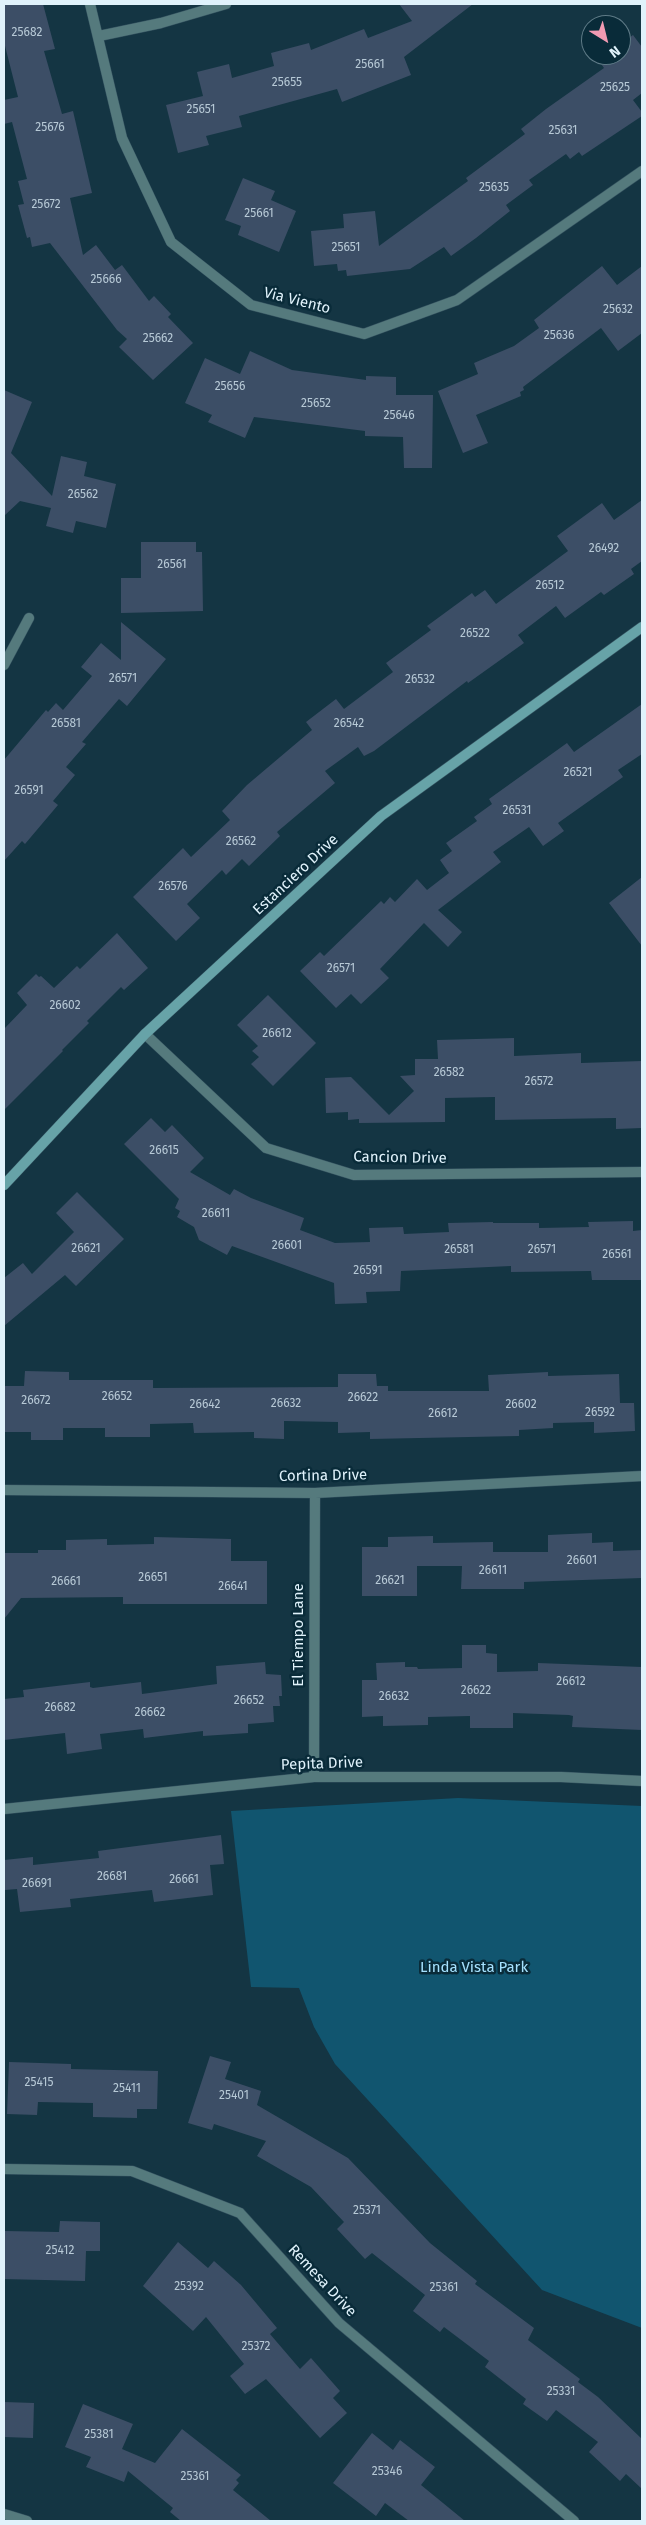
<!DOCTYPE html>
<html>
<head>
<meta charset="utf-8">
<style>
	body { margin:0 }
	#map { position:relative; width:646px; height:2525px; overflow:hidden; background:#143543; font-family:"Fira Sans",sans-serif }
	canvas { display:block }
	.frame { position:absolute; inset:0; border:5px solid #e0f2fb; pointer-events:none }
	.north { position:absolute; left:581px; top:15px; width:50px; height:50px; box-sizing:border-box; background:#092b39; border:1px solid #5f7b87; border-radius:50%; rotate:144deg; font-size:14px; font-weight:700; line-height:20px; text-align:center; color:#e0f2fb }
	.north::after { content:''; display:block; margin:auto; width:18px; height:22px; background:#f19ab2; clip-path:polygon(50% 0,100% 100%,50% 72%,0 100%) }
</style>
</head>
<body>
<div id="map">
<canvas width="646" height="2525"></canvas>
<div class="frame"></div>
<div class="north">N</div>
</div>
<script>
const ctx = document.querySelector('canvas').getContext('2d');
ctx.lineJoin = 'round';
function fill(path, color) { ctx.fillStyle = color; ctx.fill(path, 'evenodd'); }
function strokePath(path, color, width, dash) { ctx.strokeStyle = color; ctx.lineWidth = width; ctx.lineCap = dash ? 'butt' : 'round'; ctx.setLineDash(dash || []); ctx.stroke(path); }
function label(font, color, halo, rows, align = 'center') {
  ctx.font = font + ' "Fira Sans",sans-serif'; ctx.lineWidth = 5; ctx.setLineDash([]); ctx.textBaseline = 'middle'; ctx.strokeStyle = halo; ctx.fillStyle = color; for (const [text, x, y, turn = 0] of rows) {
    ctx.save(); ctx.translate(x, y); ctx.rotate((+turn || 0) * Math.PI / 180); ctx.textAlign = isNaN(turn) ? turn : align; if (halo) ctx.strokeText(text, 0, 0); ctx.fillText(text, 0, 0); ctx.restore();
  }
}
fill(new Path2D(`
	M 458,1798 L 642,1806 L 642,2328 L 542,2290 L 335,2064 L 314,2027 L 299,1988 L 251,1987 L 231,1811 Z`), '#11556f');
fill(new Path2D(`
	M 4,4 L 43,4 L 55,49 L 44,51 L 62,114 L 73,111 L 92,193 L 70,198 L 83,255 L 96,245 L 115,270 L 122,265 L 149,301 L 154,296 L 171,314 L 168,317 L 193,343 L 153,380 L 119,347 L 127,339 L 117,330 L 50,243 L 32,247 L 30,237 L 27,238 L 18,205 L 24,204 L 18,181 L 27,179 L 12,122 L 4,124 L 4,100 L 18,97 L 4,42 Z
	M 399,4 L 473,4 L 404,57 L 411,75 L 342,102 L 337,89 L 239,116 L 242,127 L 206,136 L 209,145 L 178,153 L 166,105 L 203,96 L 197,72 L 229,64 L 232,78 L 274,66 L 271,53 L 309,43 L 311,50 L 364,29 L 368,38 L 412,21 Z
	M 633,35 L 642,47 L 642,93 L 633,100 L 642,112 L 642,116 L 582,156 L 579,152 L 570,159 L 566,154 L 529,180 L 533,185 L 506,205 L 510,211 L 476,238 L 451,256 L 444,247 L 410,269 L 347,276 L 346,270 L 338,271 L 337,264 L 314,266 L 311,231 L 344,228 L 343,214 L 375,211 L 379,246 L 468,181 L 466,178 L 525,134 L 521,129 L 546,109 L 604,68 L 595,55 L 621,55 L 621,44 Z
	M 243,178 L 275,191 L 271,200 L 296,211 L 279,252 L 238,235 L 241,226 L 225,220 Z
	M 602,266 L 617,285 L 642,266 L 642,333 L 618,351 L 601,328 L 523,387 L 524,390 L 520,392 L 521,396 L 476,415 L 488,443 L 463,453 L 438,391 L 478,374 L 474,363 L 514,346 L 539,328 L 534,320 Z
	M 250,351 L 292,370 L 366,380 L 366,376 L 396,377 L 396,395 L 433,395 L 432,468 L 404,468 L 403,437 L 365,436 L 365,431 L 254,417 L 245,438 L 208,422 L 212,415 L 185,403 L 205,358 L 240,374 Z
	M 4,390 L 32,402 L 11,453 L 52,496 L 61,456 L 87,462 L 84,476 L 116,484 L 106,528 L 76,521 L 73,533 L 46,526 L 51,508 L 20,501 L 4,516 Z
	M 642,500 L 642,561 L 631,569 L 634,574 L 604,595 L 601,592 L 565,618 L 556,606 L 518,635 L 524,643 L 468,683 L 467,681 L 374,751 L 364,756 L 358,747 L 325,771 L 335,783 L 277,832 L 280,836 L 249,866 L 242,859 L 226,875 L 222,870 L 187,904 L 200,918 L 176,941 L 133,897 L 183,848 L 191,857 L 230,820 L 222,811 L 247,785 L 312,730 L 306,722 L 336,699 L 344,709 L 393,672 L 386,663 L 431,630 L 427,626 L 472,593 L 475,597 L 485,590 L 496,604 L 568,551 L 557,536 L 602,503 L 614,520 Z
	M 141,542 L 196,542 L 196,552 L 202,552 L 203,611 L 121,613 L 121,578 L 141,578 Z
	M 121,622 L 166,659 L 127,706 L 119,699 L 82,742 L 86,744 L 66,767 L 75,775 L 53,801 L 58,805 L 25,844 L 22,841 L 4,861 L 4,760 L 46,710 L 48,712 L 56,703 L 63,710 L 92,676 L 81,667 L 101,643 L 121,660 Z
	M 642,704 L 642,754 L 618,770 L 623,777 L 558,823 L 564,831 L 543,846 L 529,827 L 493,852 L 501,862 L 438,910 L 462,932 L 448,947 L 424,923 L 380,969 L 389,978 L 361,1004 L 351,994 L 336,1008 L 300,971 L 320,952 L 324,956 L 381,901 L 384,904 L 390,897 L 395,902 L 417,879 L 427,890 L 449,873 L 440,860 L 452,851 L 446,843 L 477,821 L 474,817 L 492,804 L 489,799 L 567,743 L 574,752 Z
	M 642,877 L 642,946 L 609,903 Z
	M 117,933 L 148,968 L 124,990 L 121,987 L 87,1021 L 89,1023 L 62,1050 L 63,1051 L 4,1110 L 4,1029 L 27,1005 L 17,993 L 36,974 L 39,977 L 41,976 L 54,988 L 77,966 L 80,969 Z
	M 268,995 L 316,1043 L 273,1086 L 251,1064 L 259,1057 L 252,1051 L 258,1046 L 237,1025 Z
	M 514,1038 L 514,1056 L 581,1053 L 581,1063 L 642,1061 L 642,1128 L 616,1129 L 616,1118 L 495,1120 L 495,1097 L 445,1098 L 445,1122 L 359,1123 L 359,1119 L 348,1120 L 348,1112 L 326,1113 L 325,1078 L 351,1077 L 389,1115 L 414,1091 L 400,1076 L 415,1075 L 415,1059 L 438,1059 L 437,1040 Z
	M 151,1118 L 165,1132 L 172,1125 L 204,1158 L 190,1172 L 230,1195 L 234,1189 L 251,1198 L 304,1218 L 300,1230 L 335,1243 L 370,1242 L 369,1228 L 403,1227 L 404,1234 L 449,1232 L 448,1223 L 493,1222 L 493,1223 L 539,1223 L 539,1228 L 589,1227 L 588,1222 L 633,1221 L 633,1231 L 642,1230 L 642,1280 L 592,1280 L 591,1271 L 511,1272 L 511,1266 L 401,1271 L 400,1291 L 366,1292 L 367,1303 L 335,1304 L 334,1283 L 232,1246 L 227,1255 L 199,1240 L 194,1227 L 177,1217 L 180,1211 L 175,1208 L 179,1199 L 124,1144 Z
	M 77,1192 L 124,1239 L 76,1286 L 65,1275 L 4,1326 L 4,1278 L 23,1263 L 32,1274 L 74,1232 L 56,1213 Z
	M 25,1371 L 69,1372 L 69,1380 L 153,1380 L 153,1388 L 338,1387 L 338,1374 L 376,1374 L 377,1386 L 388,1386 L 388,1391 L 489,1391 L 488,1375 L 548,1372 L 548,1376 L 619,1374 L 620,1403 L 634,1403 L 635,1431 L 594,1433 L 594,1422 L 553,1423 L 553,1428 L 519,1430 L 519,1436 L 370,1439 L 370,1432 L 338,1433 L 338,1422 L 284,1421 L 284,1439 L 254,1438 L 254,1432 L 194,1433 L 193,1423 L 150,1424 L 150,1437 L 105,1437 L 105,1428 L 63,1428 L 63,1440 L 31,1440 L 31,1432 L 4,1432 L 4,1386 L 24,1386 Z
	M 592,1533 L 592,1543 L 613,1542 L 613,1551 L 642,1550 L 642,1578 L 524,1582 L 524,1589 L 461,1589 L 462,1566 L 417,1566 L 417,1596 L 362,1596 L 362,1547 L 388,1547 L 388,1537 L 433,1536 L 433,1543 L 493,1542 L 493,1552 L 548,1552 L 548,1535 Z
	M 154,1537 L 231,1539 L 231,1561 L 267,1561 L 267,1604 L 123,1604 L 123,1597 L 21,1598 L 4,1619 L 4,1553 L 38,1553 L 38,1550 L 66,1550 L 66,1540 L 107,1539 L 107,1545 L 154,1544 Z
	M 462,1645 L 486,1645 L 486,1653 L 497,1654 L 497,1672 L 538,1671 L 538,1663 L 642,1667 L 642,1730 L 572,1727 L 573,1716 L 569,1715 L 513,1713 L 513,1728 L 470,1728 L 470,1716 L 428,1717 L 428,1725 L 383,1726 L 383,1716 L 362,1717 L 362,1680 L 377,1680 L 376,1663 L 405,1662 L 405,1667 L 417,1667 L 418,1669 L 462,1668 Z
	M 265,1662 L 266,1674 L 281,1675 L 282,1696 L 279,1696 L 280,1706 L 273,1706 L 274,1722 L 248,1724 L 248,1733 L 203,1736 L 203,1731 L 144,1738 L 143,1729 L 100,1734 L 102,1749 L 67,1754 L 65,1733 L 4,1740 L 4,1699 L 24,1697 L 23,1690 L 90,1682 L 90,1687 L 93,1688 L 141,1682 L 142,1694 L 217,1684 L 216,1666 Z
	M 221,1835 L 224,1864 L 210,1865 L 213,1895 L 154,1902 L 152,1890 L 70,1899 L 71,1907 L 20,1912 L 17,1889 L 5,1890 L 4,1860 L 33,1857 L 33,1865 L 99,1858 L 98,1851 Z
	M 210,2056 L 231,2062 L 225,2079 L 261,2091 L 257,2105 L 348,2158 L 430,2243 L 477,2281 L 475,2284 L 534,2328 L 528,2340 L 580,2379 L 578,2382 L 598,2397 L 642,2439 L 642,2489 L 626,2474 L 620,2481 L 589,2452 L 598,2442 L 556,2410 L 547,2421 L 523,2404 L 526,2399 L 485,2367 L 489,2361 L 444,2327 L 440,2332 L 413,2311 L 425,2295 L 372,2253 L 365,2259 L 337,2229 L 344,2222 L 311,2187 L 257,2156 L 266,2141 L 214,2124 L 212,2130 L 188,2123 Z
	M 9,2062 L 71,2064 L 71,2069 L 158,2071 L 157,2109 L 137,2109 L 137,2118 L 93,2117 L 93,2103 L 38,2102 L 37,2115 L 7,2114 Z
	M 60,2221 L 100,2222 L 100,2251 L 86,2251 L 85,2281 L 4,2279 L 4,2231 L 59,2232 Z
	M 178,2242 L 208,2268 L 214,2261 L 241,2285 L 277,2328 L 270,2334 L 300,2369 L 311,2358 L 340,2391 L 333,2398 L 347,2413 L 320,2438 L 266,2379 L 245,2394 L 230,2376 L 244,2364 L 206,2317 L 193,2331 L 143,2286 Z
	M 4,2402 L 34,2403 L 33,2438 L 4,2437 Z
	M 83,2404 L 133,2424 L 122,2449 L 155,2463 L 182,2429 L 241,2475 L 236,2480 L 239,2483 L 233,2490 L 271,2521 L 181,2521 L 170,2512 L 173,2508 L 128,2471 L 124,2482 L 86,2467 L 91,2457 L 65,2447 Z
	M 372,2433 L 393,2450 L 400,2440 L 435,2467 L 421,2485 L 465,2521 L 409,2521 L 385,2503 L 376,2516 L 333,2483 Z`), '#3c4e66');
const street = new Path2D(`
	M 90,4 L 122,138 L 171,242 L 251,305 L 364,334 L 457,300 L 642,171
	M 99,36 L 161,23 L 226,4
	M 4,665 L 29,618
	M 145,1034 L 266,1148 L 354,1175 L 642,1172
	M 4,1490 L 315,1493 L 642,1476
	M 314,1777 L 315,1493
	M 4,1809 L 314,1777 L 561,1777 L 642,1781
	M 4,2169 L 132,2171 L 240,2213 L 339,2323 L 574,2521
	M 4,2514 L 27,2521`);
const secondary = new Path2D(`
	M 4,1185 L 145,1034 L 381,816 L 642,627`);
strokePath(street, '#355360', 11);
strokePath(secondary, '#355360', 11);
strokePath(street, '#557a7d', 10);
strokePath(secondary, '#67a3a8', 10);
label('12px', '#b7c9d6', null, [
	["25682",27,33],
	["25661",370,65],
	["25655",287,83],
	["25625",615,88],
	["25651",201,110],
	["25676",50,128],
	["25631",563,131],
	["25635",494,188],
	["25672",46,205],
	["25661",259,214],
	["25651",346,248],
	["25666",106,280],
	["25632",618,310],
	["25636",559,336],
	["25662",158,339],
	["25656",230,387],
	["25652",316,404],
	["25646",399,416],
	["26562",83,495],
	["26492",604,549],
	["26561",172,565],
	["26512",550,586],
	["26522",475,634],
	["26571",123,679],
	["26532",420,680],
	["26581",66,724],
	["26542",349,724],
	["26521",578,773],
	["26591",29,791],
	["26531",517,811],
	["26562",241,842],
	["26576",173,887],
	["26571",341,969],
	["26602",65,1006],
	["26612",277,1034],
	["26582",449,1073],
	["26572",539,1082],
	["26615",164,1151],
	["26611",216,1214],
	["26601",287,1246],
	["26621",86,1249],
	["26581",459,1250],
	["26571",542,1250],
	["26561",617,1255],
	["26591",368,1271],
	["26652",117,1397],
	["26622",363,1398],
	["26672",36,1401],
	["26632",286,1404],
	["26642",205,1405],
	["26602",521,1405],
	["26592",600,1413],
	["26612",443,1414],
	["26601",582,1561],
	["26611",493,1571],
	["26651",153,1578],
	["26621",390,1581],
	["26661",66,1582],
	["26641",233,1587],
	["26612",571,1682],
	["26622",476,1691],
	["26632",394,1697],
	["26652",249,1701],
	["26682",60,1708],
	["26662",150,1713],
	["26681",112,1877],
	["26661",184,1880],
	["26691",37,1884],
	["25415",39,2083],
	["25411",127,2089],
	["25401",234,2096],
	["25371",367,2211],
	["25412",60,2251],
	["25392",189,2287],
	["25361",444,2288],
	["25372",256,2347],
	["25331",561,2392],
	["25381",99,2435],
	["25346",387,2472],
	["25361",195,2477]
]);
label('15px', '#e0f2fb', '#092b39', [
	["Via Viento",297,301,14],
	["Estanciero Drive",296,875,-43],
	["Cancion Drive",400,1158,1],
	["Cortina Drive",323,1476,-1],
	["El Tiempo Lane",299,1635,-90],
	["Pepita Drive",322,1764,-2],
	["Remesa Drive",322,2281,47]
]);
label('15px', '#a5e1fe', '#092b39', [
	["Linda Vista Park",474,1968]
]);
</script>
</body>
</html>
